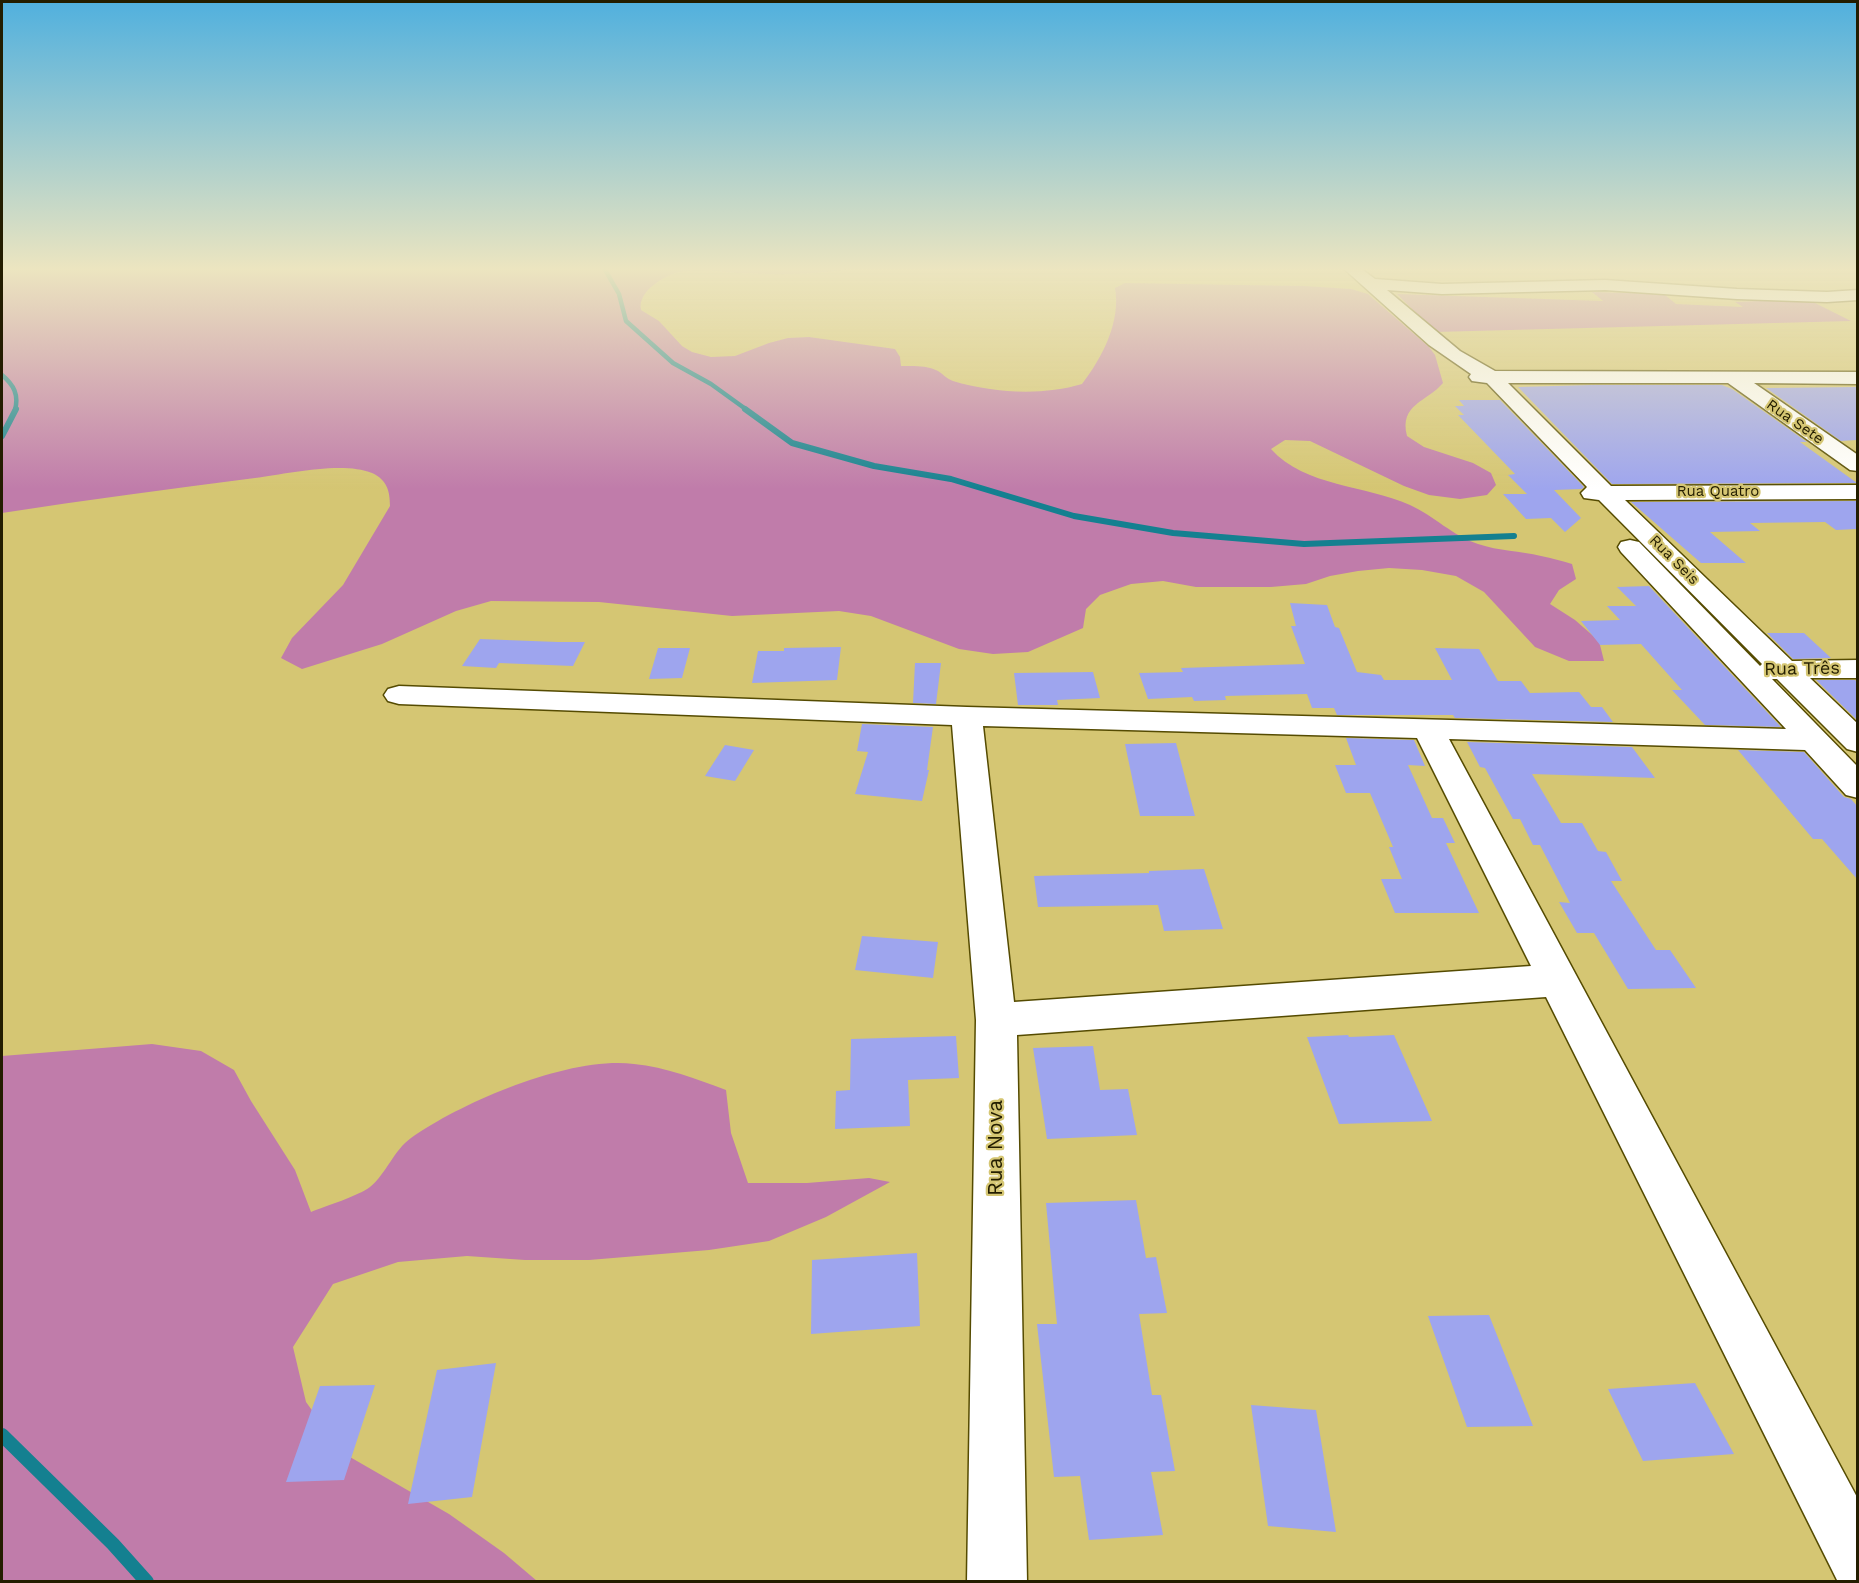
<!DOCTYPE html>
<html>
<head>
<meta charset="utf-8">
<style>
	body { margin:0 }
	#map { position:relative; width:1859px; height:1583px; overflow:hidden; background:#d5c673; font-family:"Work Sans",sans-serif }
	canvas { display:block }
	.frame { position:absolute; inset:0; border:3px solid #231d00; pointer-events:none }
</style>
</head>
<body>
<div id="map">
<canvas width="1859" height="1583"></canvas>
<div class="frame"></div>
</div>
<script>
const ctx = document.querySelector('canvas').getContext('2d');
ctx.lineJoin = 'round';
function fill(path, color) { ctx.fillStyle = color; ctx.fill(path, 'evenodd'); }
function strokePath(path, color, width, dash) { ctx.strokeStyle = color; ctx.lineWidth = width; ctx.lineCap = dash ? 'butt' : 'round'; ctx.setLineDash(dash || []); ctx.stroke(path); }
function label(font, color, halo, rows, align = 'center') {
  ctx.font = font + ' "Work Sans",sans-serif'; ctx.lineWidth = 4.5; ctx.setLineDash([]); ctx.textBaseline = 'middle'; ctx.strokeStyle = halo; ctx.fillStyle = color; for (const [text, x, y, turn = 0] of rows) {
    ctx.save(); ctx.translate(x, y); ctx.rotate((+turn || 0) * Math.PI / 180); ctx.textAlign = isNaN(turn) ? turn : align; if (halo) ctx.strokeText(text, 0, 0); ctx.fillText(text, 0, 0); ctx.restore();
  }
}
fill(new Path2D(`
	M 2,268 L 854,268 C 816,275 778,275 739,273 C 720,272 699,268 680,272 C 664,275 637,292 641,310 L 659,321 L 682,346 L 692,352 L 711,357 L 735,356 L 769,343 L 788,338 L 809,337 L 895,349 L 900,357 L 901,366 C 914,366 926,365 938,371 C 943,374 947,379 953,381 C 993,393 1042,396 1082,384 C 1102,358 1121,322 1115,288 L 1125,283 L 1305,286 L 1351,289 L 1368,294 L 1429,347 L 1435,355 L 1443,383 C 1427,402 1399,404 1407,436 L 1424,447 L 1473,463 L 1491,473 L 1496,485 L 1487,495 L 1460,499 L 1429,495 L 1404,486 L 1310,441 L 1285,440 L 1271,449 C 1305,487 1366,485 1410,505 C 1434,516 1453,536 1478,544 C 1499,551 1520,551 1541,556 C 1552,558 1562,561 1572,564 L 1576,579 L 1559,590 L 1550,604 L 1575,620 L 1599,641 L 1604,661 L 1569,661 L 1535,647 L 1484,592 L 1456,576 L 1422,570 L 1389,568 L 1358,571 L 1330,576 L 1306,584 L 1271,587 L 1196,587 L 1163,581 L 1131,584 L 1100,595 L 1086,609 L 1083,628 L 1028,652 L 993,654 L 959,649 L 871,616 L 839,611 L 732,616 L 599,602 L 491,601 L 456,611 L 382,644 L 302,669 L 281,658 L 292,638 L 343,585 L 390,506 C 390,491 387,480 372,473 C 342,461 287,474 255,478 C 170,489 86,500 2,513 Z
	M 1592,292 L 1664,294 L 1676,304 L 1743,307 L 1735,302 L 1807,299 L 1851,321 L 1435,332 L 1397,294 L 1603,301 Z
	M 152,1044 L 201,1051 L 234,1070 L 251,1101 L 295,1170 L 311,1212 C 326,1206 358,1196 370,1187 C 386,1174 394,1150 411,1138 C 464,1101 570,1056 634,1064 C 666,1067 696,1079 726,1090 L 731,1133 L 748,1183 L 807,1183 L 869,1178 L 890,1182 L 826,1217 L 769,1241 L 709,1250 L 589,1260 L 525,1260 L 467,1256 L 398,1262 L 333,1284 L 293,1347 L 306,1402 L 343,1453 L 449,1514 L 504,1553 L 537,1581 L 2,1581 L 2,1056 Z`), '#c07caa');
strokePath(new Path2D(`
	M 604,268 L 619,294 L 626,321 L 673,363 L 711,384 L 747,410
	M 2,375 C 14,385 19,395 15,410`), '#148090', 4.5);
strokePath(new Path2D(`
	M 745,409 L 792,443 L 874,466 L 951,479 L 1074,516 L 1173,533 L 1304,544 L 1514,536
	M 2,436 L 16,409`), '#148090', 6);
strokePath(new Path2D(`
	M 2,1435 L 113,1544 L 147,1582`), '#148090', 14);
fill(new Path2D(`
	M 1592,385 L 1722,385 L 1732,389 L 1807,442 L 1800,442 L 1857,483 L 1612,484 L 1518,387 Z
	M 1857,387 L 1857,440 L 1841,441 L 1766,388 Z
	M 1459,400 L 1500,400 L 1584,487 L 1582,489 L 1554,490 L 1581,518 L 1565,532 L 1551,518 L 1526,519 L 1503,494 L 1527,494 L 1508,475 L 1515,474 L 1458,415 L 1464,415 L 1455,406 L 1464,406 Z
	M 1857,501 L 1857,529 L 1836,530 L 1825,522 L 1750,523 L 1760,531 L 1710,532 L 1746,563 L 1701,563 L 1631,502 Z
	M 1649,586 L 1781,727 L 1705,725 L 1672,690 L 1682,690 L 1641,644 L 1600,645 L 1581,621 L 1620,620 L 1607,606 L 1636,606 L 1617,587 Z
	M 1290,603 L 1327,605 L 1335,627 L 1339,628 L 1357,672 L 1381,675 L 1384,680 L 1452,680 L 1435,648 L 1479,649 L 1498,681 L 1521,681 L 1530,693 L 1579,692 L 1591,707 L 1602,707 L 1613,722 L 1455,718 L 1453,715 L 1337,715 L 1334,708 L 1312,708 L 1307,694 L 1225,696 L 1226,700 L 1194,701 L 1192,697 L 1148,699 L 1139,673 L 1183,672 L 1181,668 L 1305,664 L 1291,626 L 1296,626 Z
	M 1767,633 L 1804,633 L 1831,658 L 1793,659 Z
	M 480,639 L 558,642 L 585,642 L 573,666 L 499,663 L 496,668 L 462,666 Z
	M 841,647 L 837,680 L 752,683 L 758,651 L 784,651 L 784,648 Z
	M 658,648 L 690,648 L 682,678 L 649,679 Z
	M 915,663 L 941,663 L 936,704 L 913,703 Z
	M 1093,672 L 1100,698 L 1057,700 L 1058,705 L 1018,705 L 1014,673 Z
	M 1816,680 L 1855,680 L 1857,682 L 1857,720 Z
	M 862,724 L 933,727 L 927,770 L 929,770 L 922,801 L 855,794 L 868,752 L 857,751 Z
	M 1346,738 L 1414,740 L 1425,766 L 1408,765 L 1432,818 L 1443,818 L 1455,843 L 1446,843 L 1479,913 L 1395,913 L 1381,879 L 1402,879 L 1389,847 L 1393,847 L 1370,793 L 1346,793 L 1335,765 L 1356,765 Z
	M 1467,742 L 1632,747 L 1655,778 L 1532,774 L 1561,823 L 1582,823 L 1598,851 L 1606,852 L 1622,881 L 1611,881 L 1656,950 L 1670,950 L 1696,988 L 1628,989 L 1594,933 L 1577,933 L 1559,902 L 1570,903 L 1540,845 L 1533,845 L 1520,819 L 1513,819 L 1485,768 L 1480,767 Z
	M 1176,743 L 1195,816 L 1140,816 L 1125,744 Z
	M 725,745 L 754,750 L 735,781 L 705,776 Z
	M 1738,750 L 1804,752 L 1844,797 L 1851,799 L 1857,806 L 1857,879 L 1822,839 L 1813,839 Z
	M 1204,869 L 1223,929 L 1164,931 L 1158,905 L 1038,907 L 1034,876 L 1149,873 L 1149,871 Z
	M 862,936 L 938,942 L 933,978 L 855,970 Z
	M 1348,1035 L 1349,1037 L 1394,1035 L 1432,1121 L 1339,1124 L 1307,1037 Z
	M 956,1036 L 959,1078 L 908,1080 L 910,1126 L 835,1129 L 836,1091 L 850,1090 L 851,1039 Z
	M 1093,1046 L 1100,1090 L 1128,1089 L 1137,1135 L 1047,1139 L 1033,1048 Z
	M 1136,1200 L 1146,1258 L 1156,1257 L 1167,1313 L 1139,1314 L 1152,1395 L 1161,1395 L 1175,1471 L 1151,1472 L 1163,1535 L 1089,1540 L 1080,1476 L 1054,1477 L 1037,1324 L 1057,1324 L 1046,1203 Z
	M 917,1253 L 920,1326 L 811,1334 L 812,1260 Z
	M 1489,1315 L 1533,1426 L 1467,1427 L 1428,1316 Z
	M 496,1363 L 472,1497 L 408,1504 L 437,1370 Z
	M 1695,1383 L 1734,1454 L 1643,1461 L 1608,1389 Z
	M 375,1385 L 344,1480 L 286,1482 L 320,1386 Z
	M 1251,1405 L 1316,1410 L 1336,1532 L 1268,1526 Z`), '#9ea5ee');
const minor = new Path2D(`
	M 1343,268 L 1360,268 L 1375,279 L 1442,284 L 1605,280 L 1737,289 L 1827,292 L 1858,290 L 1858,300 L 1827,302 L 1737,299 L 1605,290 L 1442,294 L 1387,290 L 1460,351 L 1495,371 L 1858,372 L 1858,384 L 1754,383 L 1858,455 L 1858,471 L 1850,470 L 1728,383 L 1508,383 L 1611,486 L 1858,485 L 1858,499 L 1625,500 L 1792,661 L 1858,660 L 1858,678 L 1810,678 L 1858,724 L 1858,752 L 1847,749 L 1777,679 L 1772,679 L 1858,767 L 1858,798 L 1846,795 L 1805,750 L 1449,739 L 1858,1499 L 1858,1582 L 1837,1580 L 1546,997 L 1017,1035 L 1027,1582 L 967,1582 L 976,1020 L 952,725 L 399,704 L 388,701 L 384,695 L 388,689 L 399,686 L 967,707 L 1786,729 L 1621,552 L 1618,547 L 1621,542 L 1630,540 L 1639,542 L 1760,666 L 1762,664 L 1599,500 L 1584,498 L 1581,493 L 1587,487 L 1487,383 L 1472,381 L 1469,377 L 1471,374 L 1429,345 ZM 983,726 L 1417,738 L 1531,966 L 1014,1002 Z`);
strokePath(minor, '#554b01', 3);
fill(minor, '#fff');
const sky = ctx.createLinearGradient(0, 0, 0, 489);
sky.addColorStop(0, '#50b0de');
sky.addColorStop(0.55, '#ece5c0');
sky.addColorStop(1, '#ece5c000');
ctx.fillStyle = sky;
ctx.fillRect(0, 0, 1859, 489);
label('15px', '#231d00', '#d5c673', [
	["Rua Sete",1795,422,35],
	["Rua Quatro",1718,492],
	["Rua Seis",1674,560,45]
]);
label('18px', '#231d00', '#d5c673', [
	["Rua Três",1802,669,-1]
]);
label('21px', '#231d00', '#d5c673', [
	["Rua Nova",996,1148,-90]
]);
</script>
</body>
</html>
